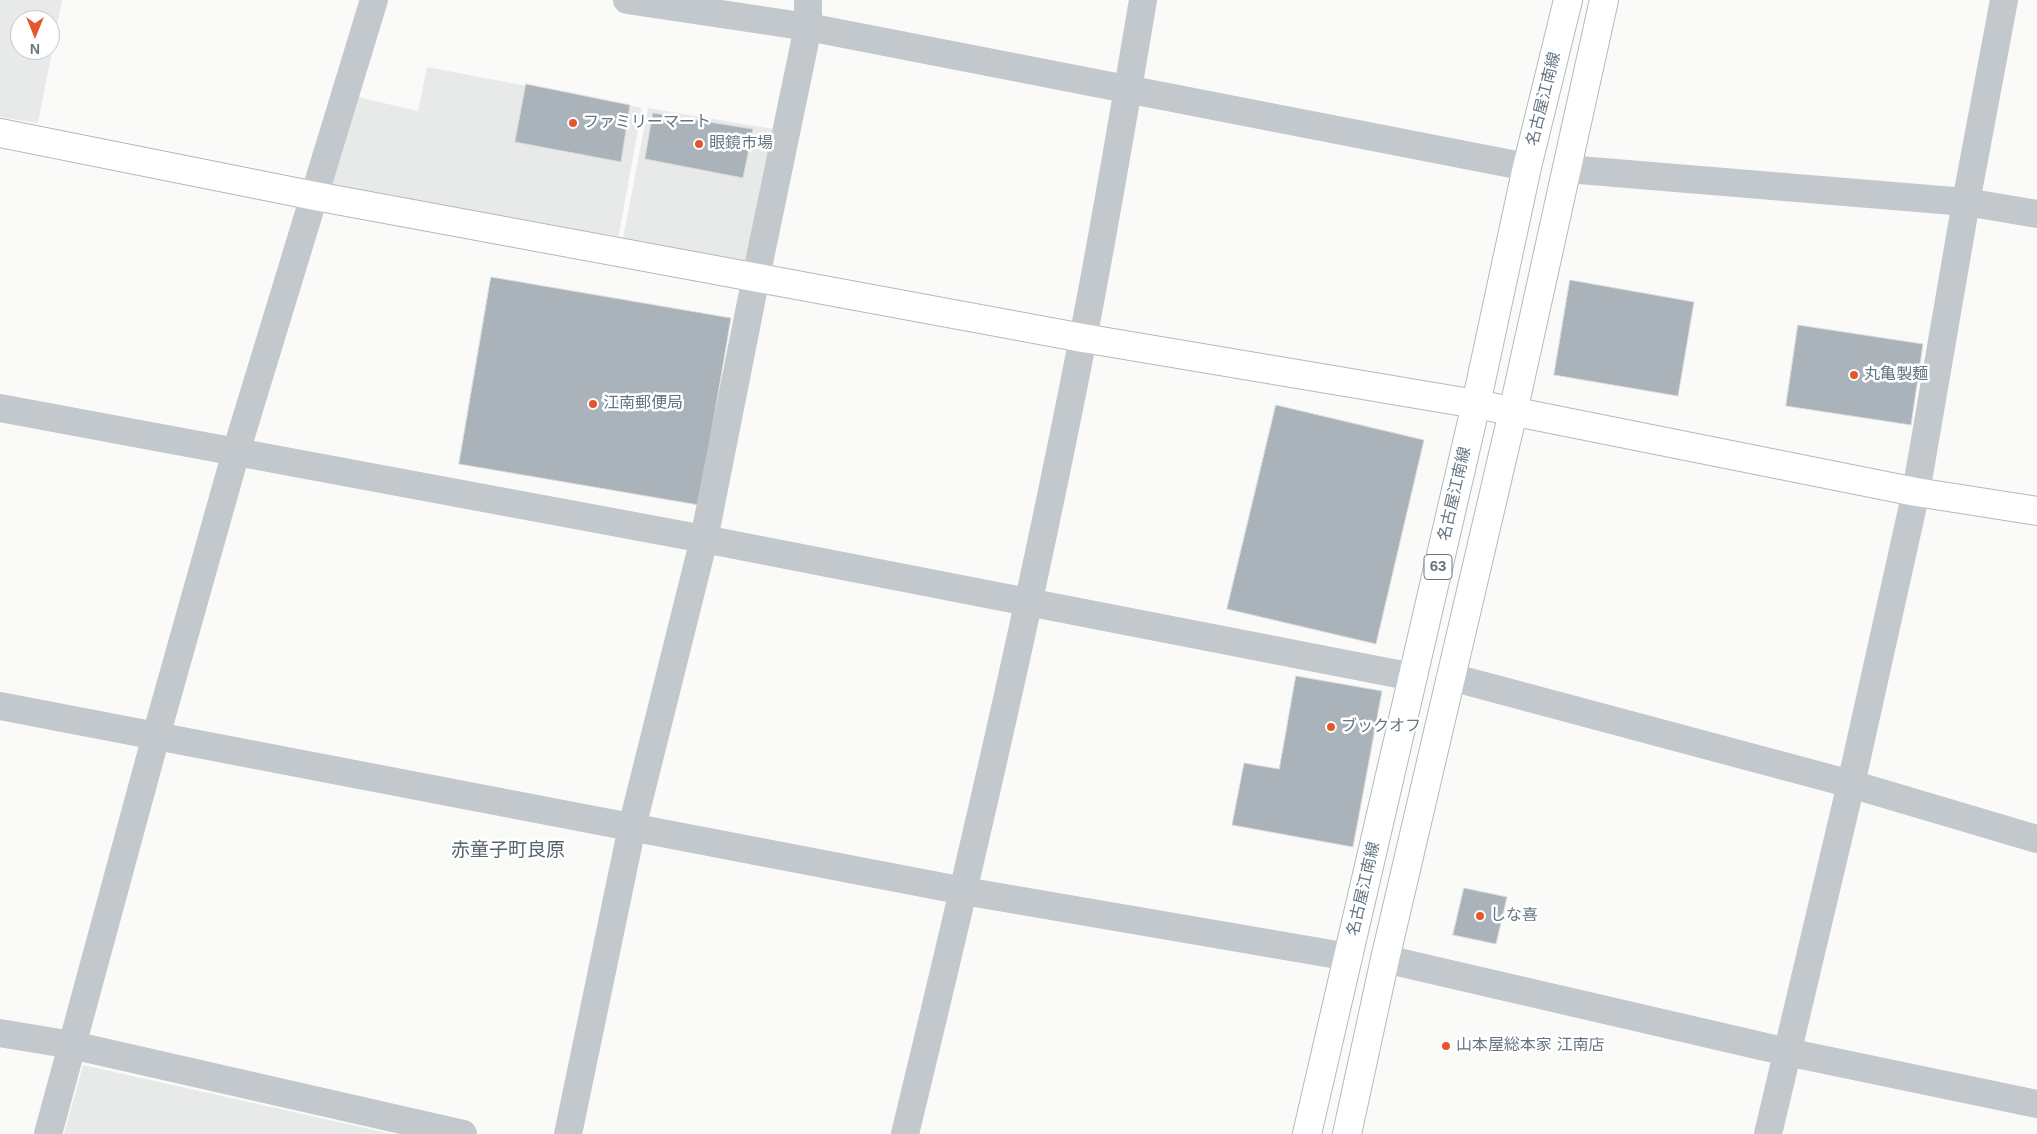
<!DOCTYPE html>
<html>
<head>
<meta charset="utf-8">
<style>
	body { margin:0 }
	#map { position:relative; width:2037px; height:1134px; overflow:hidden; background:#fafaf8; font-family:Helvetica,sans-serif }
	canvas { display:block }
	.north { position:absolute; left:10px; top:10px; width:50px; height:50px; box-sizing:border-box; background:#fff; border:1px solid #c1c8cd; border-radius:50%; rotate:180deg; font-size:14px; font-weight:700; line-height:20px; text-align:center; color:#657683 }
	.north::after { content:''; display:block; margin:auto; width:18px; height:22px; background:#e4572e; clip-path:polygon(50% 0,100% 100%,50% 72%,0 100%) }
</style>
</head>
<body>
<div id="map">
<canvas width="2037" height="1134"></canvas>
<div class="north">N</div>
</div>
<script>
const ctx = document.querySelector('canvas').getContext('2d');
ctx.lineJoin = 'round';
function fill(path, color) { ctx.fillStyle = color; ctx.fill(path, 'evenodd'); }
function strokePath(path, color, width, dash) { ctx.strokeStyle = color; ctx.lineWidth = width; ctx.lineCap = dash ? 'butt' : 'round'; ctx.setLineDash(dash || []); ctx.stroke(path); }
function label(font, color, halo, rows, align = 'center') {
  ctx.font = font + ' Helvetica,"Noto Sans JP",sans-serif'; ctx.lineWidth = 5; ctx.setLineDash([]); ctx.textBaseline = 'middle'; ctx.strokeStyle = halo; ctx.fillStyle = color; for (const [text, x, y, turn = 0] of rows) {
    ctx.save(); ctx.translate(x, y); ctx.rotate((+turn || 0) * Math.PI / 180); ctx.textAlign = isNaN(turn) ? turn : align; if (halo) ctx.strokeText(text, 0, 0); ctx.fillText(text, 0, 0); ctx.restore();
  }
}
fill(new Path2D(`
	M 0,0 L 62,0 L 38,123 L 0,117 ZM 20,20 L 50,20 L 50,50 L 20,50 Z
	M 427,67 L 642,108 L 617,245 L 321,194 L 349,95 L 418,111 Z
	M 648,108 L 779,130 L 752,271 L 622,244 Z
	M 83,1065 L 392,1134 L 64,1134 Z`), '#e8e9e9');
const building = new Path2D(`
	M 526,84 L 630,105 L 621,162 L 515,142 Z
	M 653,113 L 753,129 L 743,178 L 645,159 Z
	M 491,277 L 731,318 L 699,505 L 459,464 Z
	M 1570,280 L 1694,302 L 1678,396 L 1554,375 Z
	M 1798,325 L 1923,344 L 1911,425 L 1786,406 Z
	M 1276,405 L 1424,440 L 1376,644 L 1227,609 Z
	M 1296,676 L 1382,691 L 1353,847 L 1232,825 L 1244,763 L 1279,769 Z
	M 1464,888 L 1507,897 L 1496,944 L 1453,935 Z`);
fill(building, '#aab3b9');
strokePath(building, '#dcdcda', 1);
const secondary = new Path2D(`
	M 0,133 L 315,196 L 1083,338 L 1476,404 L 1916,492 L 2037,511`);
const primary = new Path2D(`
	M 1307,1134 L 1476,404 L 1527,167 L 1568,0
	M 1347,1134 L 1385,959 L 1513,412 L 1604,0`);
strokePath(secondary, '#b3babf', 30);
strokePath(primary, '#b5babe', 30);
strokePath(new Path2D(`
	M 627,0 L 808,27 L 1527,167
	M 1567,169 L 1966,202 L 2037,214
	M 0,408 L 704,539 L 1413,677
	M 1451,677 L 1851,784 L 2037,839
	M 0,706 L 964,891 L 1349,957
	M 1385,959 L 1787,1052 L 2037,1104
	M 0,1033 L 72,1045 L 463,1134
	M 48,1134 L 156,736 L 236,452 L 374,0
	M 568,1134 L 632,827 L 704,539 L 756,277 L 808,27 L 808,0
	M 905,1134 C 969,870 1031,605 1083,338 C 1105,226 1124,113 1143,0
	M 1768,1134 L 1851,784 L 1916,492 L 1966,202 L 2004,0`), '#c3c8cc', 28);
strokePath(secondary, '#fff', 28);
strokePath(primary, '#fff', 28);
for (const [x, y, r, color] of [
	[573,123,5,"#e4572e"],
	[699,144,5,"#e4572e"],
	[1854,375,5,"#e4572e"],
	[593,404,5,"#e4572e"],
	[1331,727,5,"#e4572e"],
	[1480,916,5,"#e4572e"],
	[1446,1046,5,"#e4572e"]
]) { const dot = new Path2D(); dot.arc(x, y, r, 0, 2 * Math.PI); ctx.fillStyle = color; ctx.fill(dot); strokePath(dot, '#fff', 2); }
for (const [x, y, w] of [
	[1438,567,28]
]) { const box = new Path2D(); box.roundRect(x - w / 2, y - 12.5, w, 25, 4); ctx.fillStyle = '#fff'; ctx.fill(box); strokePath(box, '#657683', 1); }
label('bold 15px', '#657683', null, [
	["63",1438,567]
]);
label('16px', '#657683', '#fff', [
	["名古屋江南線",1544,99,-76],
	["名古屋江南線",1455,494,-77],
	["名古屋江南線",1364,889,-77]
]);
label('16px', '#657683', '#fff', [
	["ファミリーマート",583,123],
	["眼鏡市場",709,144],
	["丸亀製麺",1864,375],
	["江南郵便局",603,404],
	["ブックオフ",1341,727],
	["しな喜",1490,916],
	["山本屋総本家 江南店",1456,1046]
], 'left');
label('19px', '#57646e', '#fff', [
	["赤童子町良原",508,851]
]);
</script>
</body>
</html>
